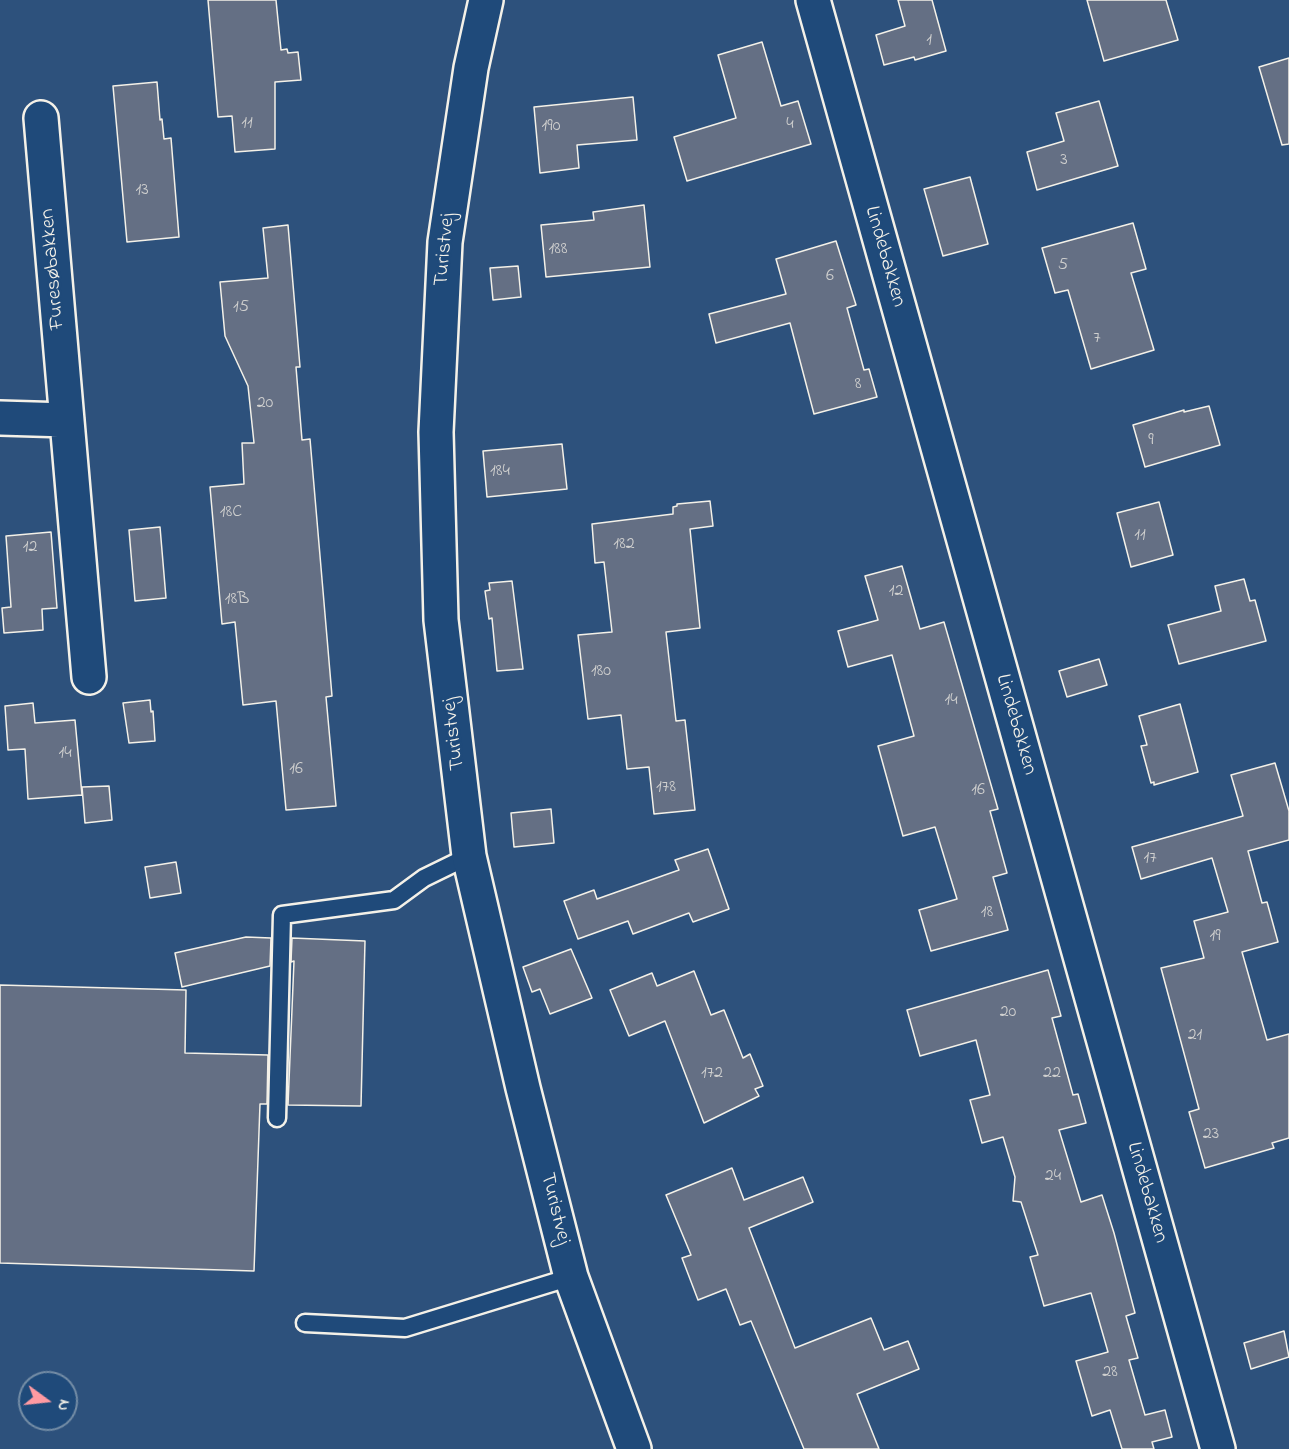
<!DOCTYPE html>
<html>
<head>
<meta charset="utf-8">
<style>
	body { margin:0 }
	#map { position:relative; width:1289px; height:1449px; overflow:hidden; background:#2d517c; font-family:"Indie Flower",sans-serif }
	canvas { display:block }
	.north { position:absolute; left:18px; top:1371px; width:60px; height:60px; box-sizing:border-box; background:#1f4a7a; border:2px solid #748da6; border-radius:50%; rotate:105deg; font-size:16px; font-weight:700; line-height:24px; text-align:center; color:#f4f1e8 }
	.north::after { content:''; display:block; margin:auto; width:21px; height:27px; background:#ff9aa2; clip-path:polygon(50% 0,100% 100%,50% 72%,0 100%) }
</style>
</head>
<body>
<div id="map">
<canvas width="1289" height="1449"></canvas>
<div class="north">N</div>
</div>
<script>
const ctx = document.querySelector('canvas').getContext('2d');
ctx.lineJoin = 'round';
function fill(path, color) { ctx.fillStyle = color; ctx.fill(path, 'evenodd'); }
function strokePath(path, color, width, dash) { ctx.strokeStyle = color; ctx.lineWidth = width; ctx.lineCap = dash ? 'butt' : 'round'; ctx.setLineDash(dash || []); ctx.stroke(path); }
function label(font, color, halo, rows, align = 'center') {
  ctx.font = font + ' "Indie Flower",sans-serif'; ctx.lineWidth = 5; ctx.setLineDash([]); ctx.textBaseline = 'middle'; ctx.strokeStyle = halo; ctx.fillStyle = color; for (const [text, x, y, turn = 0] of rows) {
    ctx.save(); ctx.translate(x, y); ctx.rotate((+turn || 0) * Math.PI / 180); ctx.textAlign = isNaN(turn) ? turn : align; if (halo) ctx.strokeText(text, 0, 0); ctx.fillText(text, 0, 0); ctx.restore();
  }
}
const building = new Path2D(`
	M 208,0 L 276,0 L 281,50 L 287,49 L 288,53 L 298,52 L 301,80 L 275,82 L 275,149 L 235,152 L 232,116 L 218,117 Z
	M 898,0 L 932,0 L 946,51 L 915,60 L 914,57 L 884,65 L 876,35 L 905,26 Z
	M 1087,0 L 1166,0 L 1178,40 L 1104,61 Z
	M 762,42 L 781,106 L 798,101 L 811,144 L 687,181 L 674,137 L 736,118 L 718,55 Z
	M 1289,58 L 1289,144 L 1282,145 L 1259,67 Z
	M 157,82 L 160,120 L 162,119 L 164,139 L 171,138 L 179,237 L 127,242 L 113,86 Z
	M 633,97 L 637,140 L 577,145 L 579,168 L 540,173 L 534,107 Z
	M 1099,101 L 1118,166 L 1037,190 L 1027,152 L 1064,141 L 1056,113 Z
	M 970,177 L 988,244 L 943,256 L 924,189 Z
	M 644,205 L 650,267 L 546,277 L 541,225 L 594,220 L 593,212 Z
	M 1133,223 L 1146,269 L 1131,273 L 1154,350 L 1091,369 L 1068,290 L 1055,293 L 1042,248 Z
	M 288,225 L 300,367 L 296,367 L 302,440 L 310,439 L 332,696 L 326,697 L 336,806 L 286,810 L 276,701 L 243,705 L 235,622 L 222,624 L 210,487 L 244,484 L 242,443 L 254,443 L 248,386 L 225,336 L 220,282 L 268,278 L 263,228 Z
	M 836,241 L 856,305 L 847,308 L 864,370 L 869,369 L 877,397 L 814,414 L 790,323 L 716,343 L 709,314 L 786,294 L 776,259 Z
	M 518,266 L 521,297 L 493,300 L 490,268 Z
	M 1209,406 L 1220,445 L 1145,467 L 1133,425 L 1184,410 L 1184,412 Z
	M 562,444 L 567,489 L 487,497 L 483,451 Z
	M 710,501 L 713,526 L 690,529 L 700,628 L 666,632 L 676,721 L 685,720 L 695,810 L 654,814 L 649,767 L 627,769 L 621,715 L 588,719 L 578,635 L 612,632 L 604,562 L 595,563 L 592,524 L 673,514 L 673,507 L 677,506 L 677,504 Z
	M 1159,502 L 1173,555 L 1131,567 L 1117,513 Z
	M 160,527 L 166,598 L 135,601 L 129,530 Z
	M 51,532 L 57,608 L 42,609 L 43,630 L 4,633 L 2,608 L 11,607 L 6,536 Z
	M 902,566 L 920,629 L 944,622 L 998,809 L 990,811 L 1007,873 L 993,877 L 1008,930 L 931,951 L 919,910 L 957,899 L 935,827 L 903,836 L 878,746 L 914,736 L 892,655 L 848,667 L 838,631 L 878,620 L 865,576 Z
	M 1244,579 L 1250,601 L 1255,600 L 1266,641 L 1179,664 L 1168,625 L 1221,611 L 1215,586 Z
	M 512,581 L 523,669 L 497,671 L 492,618 L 489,619 L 485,591 L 490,590 L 489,583 Z
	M 1099,659 L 1107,685 L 1067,697 L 1059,671 Z
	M 150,700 L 151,712 L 153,711 L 155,741 L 129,743 L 123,703 Z
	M 33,703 L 35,723 L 75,720 L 82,795 L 28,799 L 25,749 L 8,750 L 5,706 Z
	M 1180,704 L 1198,772 L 1154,785 L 1154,782 L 1151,783 L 1141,746 L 1147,745 L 1139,716 Z
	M 1275,763 L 1289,811 L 1289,840 L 1248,851 L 1262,903 L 1267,902 L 1278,942 L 1242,952 L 1267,1040 L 1289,1034 L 1289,1138 L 1272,1143 L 1274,1148 L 1205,1168 L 1189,1112 L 1199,1109 L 1161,968 L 1204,958 L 1194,921 L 1228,912 L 1212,858 L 1141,879 L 1132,847 L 1243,816 L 1231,775 Z
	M 109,786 L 112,820 L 85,823 L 82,787 Z
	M 551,809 L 554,843 L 514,847 L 511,813 Z
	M 708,849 L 729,909 L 693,922 L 689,913 L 633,934 L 628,921 L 578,939 L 564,901 L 594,890 L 597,899 L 679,870 L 675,860 Z
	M 176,862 L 181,893 L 150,898 L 145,867 Z
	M 246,937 L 271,938 L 270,966 L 182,987 L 175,953 Z
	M 292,938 L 365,941 L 361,1106 L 288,1105 L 294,961 L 291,962 Z
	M 571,949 L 592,998 L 550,1014 L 540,989 L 532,992 L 523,967 Z
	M 1048,970 L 1061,1016 L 1052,1018 L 1073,1095 L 1078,1094 L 1086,1123 L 1059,1130 L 1081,1202 L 1102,1195 L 1114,1233 L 1135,1313 L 1126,1316 L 1138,1358 L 1129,1360 L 1145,1415 L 1165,1410 L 1172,1437 L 1152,1442 L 1154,1449 L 1122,1449 L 1110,1410 L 1092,1416 L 1076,1361 L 1108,1352 L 1091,1293 L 1044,1306 L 1030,1257 L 1038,1255 L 1021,1202 L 1013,1201 L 1015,1177 L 1003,1137 L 982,1143 L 970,1100 L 990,1095 L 976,1040 L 920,1056 L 907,1010 Z
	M 694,971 L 711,1015 L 724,1010 L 743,1058 L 750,1054 L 763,1086 L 755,1089 L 759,1096 L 704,1123 L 665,1021 L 629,1036 L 610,990 L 652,973 L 657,986 Z
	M 0,985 L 186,990 L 185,1053 L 268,1055 L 267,1104 L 260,1104 L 254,1271 L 0,1263 Z
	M 732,1168 L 744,1200 L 803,1177 L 813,1202 L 749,1228 L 795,1348 L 871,1318 L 884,1350 L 908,1341 L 919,1369 L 857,1394 L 879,1449 L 804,1449 L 751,1321 L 740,1325 L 726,1289 L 698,1300 L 682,1258 L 691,1255 L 666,1195 Z
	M 1284,1331 L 1289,1357 L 1251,1369 L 1244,1343 Z`);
fill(building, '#646f84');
strokePath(building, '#f4f1e8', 1.5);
const lane = new Path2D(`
	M 277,1118 L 282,915 L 394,900 L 424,878 L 469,856
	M 305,1323 L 405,1328 L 571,1277`);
const street = new Path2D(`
	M 486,0 L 471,68 L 445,242 L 436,432 L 441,620 L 469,856 L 523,1088 L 571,1277 L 634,1449
	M 813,0 L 1218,1449
	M 41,118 L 89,677
	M 0,418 L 67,420`);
strokePath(lane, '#f4f1e8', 21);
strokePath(street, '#f4f1e8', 38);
strokePath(lane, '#1f4a7a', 16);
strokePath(street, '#1f4a7a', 33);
label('18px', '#d0d0cf', null, [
	["1",929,41],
	["11",247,124],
	["4",790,125],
	["190",551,127],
	["3",1064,161],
	["13",142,191],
	["188",558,250],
	["5",1063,266],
	["6",830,277],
	["15",241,308],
	["7",1097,339],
	["8",858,385],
	["20",265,404],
	["9",1151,441],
	["184",500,472],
	["18C",231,513],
	["11",1140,536],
	["182",624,545],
	["12",30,548],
	["12",896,592],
	["18B",237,600],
	["180",601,672],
	["14",951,701],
	["14",65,754],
	["16",296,770],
	["178",666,788],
	["16",978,791],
	["17",1150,859],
	["18",987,913],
	["19",1215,937],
	["20",1008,1013],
	["21",1195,1036],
	["172",712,1074],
	["22",1052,1074],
	["23",1211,1135],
	["24",1053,1177],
	["28",1110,1373]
]);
label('21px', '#f4f1e8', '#1f4a7a', [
	["Turistvej",446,250,-85],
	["Lindebakken",884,257,74],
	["Furesøbakken",54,269,-95],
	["Lindebakken",1015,725,74],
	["Turistvej",455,734,-97],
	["Lindebakken",1146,1193,74],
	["Turistvej",554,1209,76]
]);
</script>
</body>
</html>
